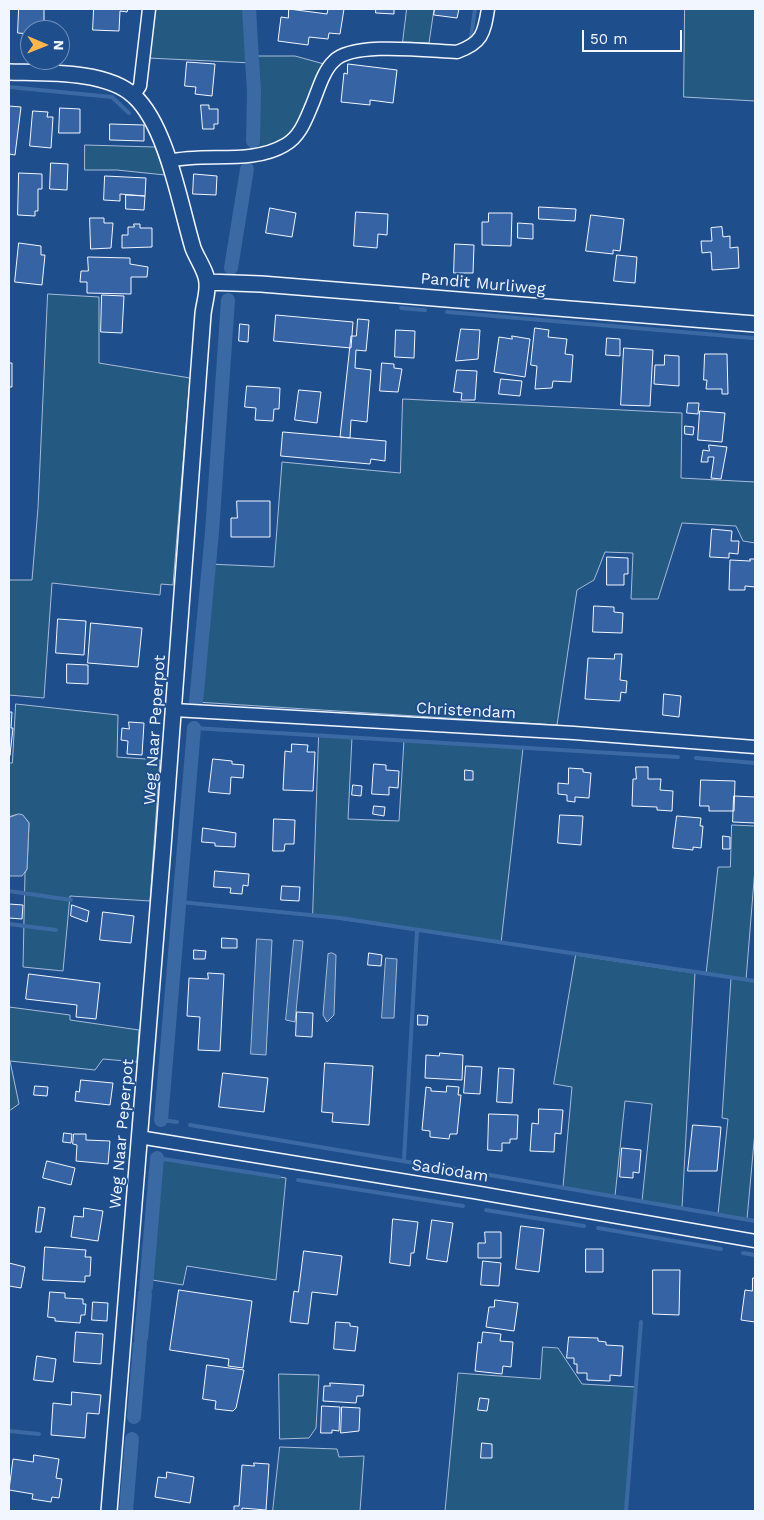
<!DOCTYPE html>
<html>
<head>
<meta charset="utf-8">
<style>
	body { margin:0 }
	#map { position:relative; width:764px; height:1520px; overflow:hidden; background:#1f4e8c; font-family:"Work Sans",sans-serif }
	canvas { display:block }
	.frame { position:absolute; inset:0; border:10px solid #f2f6ff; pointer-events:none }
	.north { position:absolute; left:20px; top:20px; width:50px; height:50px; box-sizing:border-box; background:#1f4e8c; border:1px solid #7391ba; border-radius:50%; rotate:91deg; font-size:14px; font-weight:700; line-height:20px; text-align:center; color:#f2f6ff }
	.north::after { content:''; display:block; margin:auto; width:18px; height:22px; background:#ffb74d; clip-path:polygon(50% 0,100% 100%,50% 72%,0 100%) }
	.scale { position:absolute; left:582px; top:30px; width:100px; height:22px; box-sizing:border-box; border:2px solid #f2f6ff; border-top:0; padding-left:6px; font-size:15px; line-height:18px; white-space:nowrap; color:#f2f6ff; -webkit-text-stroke:4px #1f4e8c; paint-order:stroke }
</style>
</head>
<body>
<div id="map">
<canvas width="764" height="1520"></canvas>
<div class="frame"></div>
<div class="north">N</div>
<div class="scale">50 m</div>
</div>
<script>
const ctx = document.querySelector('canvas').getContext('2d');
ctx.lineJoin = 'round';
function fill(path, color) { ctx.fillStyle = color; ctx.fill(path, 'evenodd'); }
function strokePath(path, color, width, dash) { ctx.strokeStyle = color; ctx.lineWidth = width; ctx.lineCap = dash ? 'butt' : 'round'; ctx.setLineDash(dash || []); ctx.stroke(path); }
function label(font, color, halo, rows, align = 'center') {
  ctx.font = font + ' "Work Sans",sans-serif'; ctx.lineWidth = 4; ctx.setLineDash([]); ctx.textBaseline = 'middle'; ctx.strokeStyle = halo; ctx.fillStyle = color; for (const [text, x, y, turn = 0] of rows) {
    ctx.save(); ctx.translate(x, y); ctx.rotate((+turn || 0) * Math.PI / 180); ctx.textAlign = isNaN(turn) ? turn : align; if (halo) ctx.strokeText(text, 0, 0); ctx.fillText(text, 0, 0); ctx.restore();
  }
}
const green = new Path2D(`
	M 153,9 L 249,9 L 252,56 L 295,56 L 324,64 L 294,130 L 281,142 L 251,151 L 254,92 L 252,63 L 148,58 Z
	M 407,9 L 434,9 L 429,43 L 403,42 Z
	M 685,9 L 755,9 L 755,101 L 684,97 Z
	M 85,145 L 155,147 L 165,175 L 117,170 L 85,170 Z
	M 48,294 L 99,297 L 99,363 L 190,378 L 173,585 L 161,584 L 160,595 L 52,583 L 44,698 L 9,695 L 9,580 L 32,580 L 38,508 Z
	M 403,399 L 682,413 L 681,478 L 755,482 L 755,543 L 743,541 L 736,526 L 682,523 L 658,599 L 631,599 L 633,553 L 605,552 L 594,580 L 577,590 L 557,725 L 196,702 L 209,564 L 274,567 L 282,462 L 400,473 Z
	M 16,704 L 118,715 L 117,757 L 160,760 L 150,901 L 70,896 L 63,971 L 23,967 L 25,873 L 27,869 L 29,823 C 24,814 17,813 9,817 L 9,763 L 12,763 Z
	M 319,735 L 352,737 L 348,819 L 399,821 L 404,740 L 523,748 L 501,943 L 313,915 Z
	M 732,825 L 755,826 L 755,868 L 746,980 L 755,981 L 755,1131 L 747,1219 L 718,1214 L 728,1119 L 722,1118 L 731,978 L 706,974 L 718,867 L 730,867 Z
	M 576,955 L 695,973 L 682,1208 L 642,1201 L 652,1104 L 625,1101 L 615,1196 L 563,1187 L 572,1087 L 554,1084 Z
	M 9,1007 L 70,1015 L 70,1020 L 139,1030 L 137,1062 L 103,1059 L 95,1070 L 10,1061 L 19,1104 L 9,1111 Z
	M 159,1158 L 286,1178 L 276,1280 L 187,1266 L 183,1285 L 146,1279 Z
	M 543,1347 L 558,1348 L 582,1384 L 636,1387 L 626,1511 L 445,1511 L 458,1373 L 540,1379 Z
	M 279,1374 L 319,1375 L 316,1428 L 309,1438 L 280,1439 Z
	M 280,1447 L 337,1449 L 339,1457 L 364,1456 L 360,1511 L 273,1511 Z`);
fill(green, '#245a82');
strokePath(green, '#a8bbd7', 1);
const water = new Path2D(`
	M 19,814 L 23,815 L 29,823 L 27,869 L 22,876 L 9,876 L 9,818 Z
	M 257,939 L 272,940 L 266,1055 L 251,1054 Z
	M 294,940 L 303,941 L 295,1022 L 286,1020 Z
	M 332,953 L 336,955 L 334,1015 L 327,1022 L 323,1015 L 328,954 Z
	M 386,958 L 397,959 L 394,1018 L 382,1018 Z`);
fill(water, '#3b69a3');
strokePath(water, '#a8bbd7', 1);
strokePath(new Path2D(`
	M 471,38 L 475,9
	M 9,87 L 112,97 L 129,113
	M 401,308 L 425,310
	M 447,312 L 753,338
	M 194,728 L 678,757
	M 696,758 L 755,763
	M 9,891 L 71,900
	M 180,902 L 340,918 L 755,981
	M 9,924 L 56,930
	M 161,1120 L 177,1122
	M 190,1125 L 432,1166
	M 157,1158 L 279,1177
	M 404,1160 L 417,930
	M 444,1167 L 755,1221
	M 298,1180 L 463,1206
	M 486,1210 L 584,1226
	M 598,1228 L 721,1249
	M 743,1253 L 755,1255
	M 9,1431 L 39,1434
	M 626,1511 L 641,1322`), '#3b69a3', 4);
strokePath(new Path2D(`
	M 249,9 L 254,92 L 253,141
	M 231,268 L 247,169
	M 196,702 L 212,532 L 228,300
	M 161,1120 L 194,728
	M 146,1287 L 157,1158
	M 141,1338 L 145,1294
	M 134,1417 L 140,1345
	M 126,1511 L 132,1439`), '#3b69a3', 14);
const building = new Path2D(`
	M 19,9 L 44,9 L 44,30 L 30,30 L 30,34 L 18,33 Z
	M 94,9 L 128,9 L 127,12 L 120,11 L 119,31 L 93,30 Z
	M 289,9 L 327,14 L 328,9 L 344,9 L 340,34 L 329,33 L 328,39 L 309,37 L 308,45 L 278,41 L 281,17 L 288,18 Z
	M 376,9 L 394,9 L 394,14 L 376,13 Z
	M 435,9 L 459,9 L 457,18 L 434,15 Z
	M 187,62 L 215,64 L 212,96 L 195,94 L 196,87 L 185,86 Z
	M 348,64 L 397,70 L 393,103 L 370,100 L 370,105 L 341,102 L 344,73 L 347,74 Z
	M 201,105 L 209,105 L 209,109 L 218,109 L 218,124 L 214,124 L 214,129 L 203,129 Z
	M 9,106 L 21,107 L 15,155 L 9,154 Z
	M 60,108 L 80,109 L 80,133 L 59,133 Z
	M 33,111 L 48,112 L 47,117 L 53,117 L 51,148 L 30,146 Z
	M 110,124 L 144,125 L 144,141 L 110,140 Z
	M 51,163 L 68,164 L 67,190 L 50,189 Z
	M 19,173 L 42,174 L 42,189 L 38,189 L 38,211 L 35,211 L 35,216 L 18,215 Z
	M 194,174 L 217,176 L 216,195 L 193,194 Z
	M 105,176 L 146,178 L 145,196 L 120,194 L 120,201 L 104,200 Z
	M 126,195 L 145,196 L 144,210 L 126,209 Z
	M 539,207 L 576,209 L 575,221 L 539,219 Z
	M 270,208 L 296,213 L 292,237 L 266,233 Z
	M 356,212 L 388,214 L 387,235 L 378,234 L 377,248 L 354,246 Z
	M 489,213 L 512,213 L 511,246 L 482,245 L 482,222 L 488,222 Z
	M 591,215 L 624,219 L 620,251 L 613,250 L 613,254 L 586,251 Z
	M 90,218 L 104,218 L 104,223 L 113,223 L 111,248 L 91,249 Z
	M 518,223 L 533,224 L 533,239 L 518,238 Z
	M 134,224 L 140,224 L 140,228 L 152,228 L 152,247 L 122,248 L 122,235 L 128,235 L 128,227 L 134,227 Z
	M 722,227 L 723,237 L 730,236 L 730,248 L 738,247 L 739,268 L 712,270 L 711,252 L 702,253 L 701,241 L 712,241 L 711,228 Z
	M 19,243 L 41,246 L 41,255 L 45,255 L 42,285 L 15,282 Z
	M 455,244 L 474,245 L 473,273 L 454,273 Z
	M 617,255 L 637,257 L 635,283 L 614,281 Z
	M 88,257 L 130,258 L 130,264 L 148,267 L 147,277 L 131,277 L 131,294 L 87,293 L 87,282 L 80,282 L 81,271 L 88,271 Z
	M 102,295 L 124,296 L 122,333 L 101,332 Z
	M 276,315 L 353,322 L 351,348 L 274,341 Z
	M 358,319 L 369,320 L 366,351 L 356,350 L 355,368 L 371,370 L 367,422 L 351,420 L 350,438 L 340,437 L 351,336 L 356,336 Z
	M 240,324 L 249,325 L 248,342 L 239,341 Z
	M 535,328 L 549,330 L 548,337 L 567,339 L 565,354 L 573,355 L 571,382 L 553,381 L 552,388 L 535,389 L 537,366 L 531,365 Z
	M 461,329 L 480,330 L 478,359 L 456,361 Z
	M 396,330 L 415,331 L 414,358 L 395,357 Z
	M 512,336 L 530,339 L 525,377 L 494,372 L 499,337 L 512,339 Z
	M 607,338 L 620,339 L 620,356 L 606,355 Z
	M 624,348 L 653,350 L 650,406 L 621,405 Z
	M 705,354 L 727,354 L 728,394 L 722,394 L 722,389 L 706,389 L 707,380 L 704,380 Z
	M 665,355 L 679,356 L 679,386 L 654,384 L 655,365 L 664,365 Z
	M 9,363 L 12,363 L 12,387 L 9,387 Z
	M 382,363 L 394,364 L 394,368 L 402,369 L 398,392 L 380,391 Z
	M 457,370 L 477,371 L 475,400 L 461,400 L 462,393 L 454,392 Z
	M 501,379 L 522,381 L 520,396 L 499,394 Z
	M 247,386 L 280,388 L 279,409 L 274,409 L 273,421 L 255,420 L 256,408 L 245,407 Z
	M 299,390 L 321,392 L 317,423 L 295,420 Z
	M 688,403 L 699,403 L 698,414 L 687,413 Z
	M 700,411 L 725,413 L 722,442 L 698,440 Z
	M 685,426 L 694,427 L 693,435 L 685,434 Z
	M 283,432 L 386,441 L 385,461 L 371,459 L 370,464 L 281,456 Z
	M 709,445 L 727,447 L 721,479 L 711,478 L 714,457 L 708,457 L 708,462 L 701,462 L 703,450 L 709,451 Z
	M 237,501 L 270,501 L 270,537 L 231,537 L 231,518 L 237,518 Z
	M 712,529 L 732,531 L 731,541 L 739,541 L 738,554 L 729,553 L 729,558 L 710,557 Z
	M 607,557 L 628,558 L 628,574 L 624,574 L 624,585 L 607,585 Z
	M 750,559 L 755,559 L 755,587 L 745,586 L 745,590 L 729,590 L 730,560 L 750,561 Z
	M 594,606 L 614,607 L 614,612 L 623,613 L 622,633 L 593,632 Z
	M 58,619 L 86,621 L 84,655 L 56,653 Z
	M 91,623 L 142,628 L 138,667 L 88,663 Z
	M 615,654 L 622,654 L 620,680 L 627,681 L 626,693 L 621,692 L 620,701 L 585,699 L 588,658 L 614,659 Z
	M 67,664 L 88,665 L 88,684 L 67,683 Z
	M 664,694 L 681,696 L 679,717 L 663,715 Z
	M 9,712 L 12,712 L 11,728 L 13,728 L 10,755 Z
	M 129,722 L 144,723 L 142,755 L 127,754 L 128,741 L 121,740 L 122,728 L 129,729 Z
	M 292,744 L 308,745 L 307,752 L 315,752 L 313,791 L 283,790 L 285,751 L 291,752 Z
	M 213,759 L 232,761 L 232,764 L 244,765 L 243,778 L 231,777 L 230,794 L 209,792 Z
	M 374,764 L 386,765 L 386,770 L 399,771 L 398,788 L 389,787 L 389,795 L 372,794 Z
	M 636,767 L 648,767 L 648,779 L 661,779 L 660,790 L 673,791 L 672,811 L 657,810 L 657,807 L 632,806 L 633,779 L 636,779 Z
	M 569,768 L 583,769 L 583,772 L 591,773 L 589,798 L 575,797 L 575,802 L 567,801 L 567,795 L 558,794 L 558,783 L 568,784 Z
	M 465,770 L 473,771 L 473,780 L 465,780 Z
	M 701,780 L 735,781 L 734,811 L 709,811 L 709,806 L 700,806 Z
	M 353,785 L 362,786 L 361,796 L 352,795 Z
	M 734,796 L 755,797 L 755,823 L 733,822 Z
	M 374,806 L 385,807 L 384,816 L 373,814 Z
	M 560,815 L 583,816 L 581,845 L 558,843 Z
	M 677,816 L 701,818 L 700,826 L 703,826 L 701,848 L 693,847 L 693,850 L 673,848 Z
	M 274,819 L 295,820 L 294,844 L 285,844 L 284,851 L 273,851 Z
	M 203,828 L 236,833 L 235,847 L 215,846 L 215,843 L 202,842 Z
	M 723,836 L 730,837 L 730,849 L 723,849 Z
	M 215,871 L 249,874 L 248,886 L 243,885 L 242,894 L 230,893 L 231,888 L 214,887 Z
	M 282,886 L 300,887 L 299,901 L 281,900 Z
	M 9,904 L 23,905 L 22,919 L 9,918 Z
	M 72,905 L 89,911 L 87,922 L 71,916 Z
	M 103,912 L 134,916 L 131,943 L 100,940 Z
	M 222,938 L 237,939 L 237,948 L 222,948 Z
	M 194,950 L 206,951 L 205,959 L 194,959 Z
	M 369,953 L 382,955 L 381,966 L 368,965 Z
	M 208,973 L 224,974 L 220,1051 L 198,1050 L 200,1017 L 187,1016 L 189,978 L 208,979 Z
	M 29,974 L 100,983 L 96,1019 L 76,1017 L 77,1005 L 26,999 Z
	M 297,1012 L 313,1013 L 312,1037 L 296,1036 Z
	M 418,1015 L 428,1016 L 427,1025 L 418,1025 Z
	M 440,1053 L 463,1055 L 462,1080 L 425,1078 L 426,1055 L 439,1056 Z
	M 325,1063 L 373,1066 L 369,1125 L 332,1122 L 333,1113 L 322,1112 Z
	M 466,1066 L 482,1067 L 480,1094 L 464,1093 Z
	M 499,1068 L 514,1069 L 512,1103 L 497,1102 Z
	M 223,1073 L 268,1078 L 264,1112 L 219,1107 Z
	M 81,1080 L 113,1083 L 110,1105 L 75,1101 L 76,1091 L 79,1092 Z
	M 35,1086 L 48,1087 L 47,1096 L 34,1095 Z
	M 447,1086 L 459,1087 L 458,1095 L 461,1095 L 457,1134 L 450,1134 L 449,1139 L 430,1137 L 430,1131 L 422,1130 L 426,1087 L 431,1088 L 431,1091 L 446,1092 Z
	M 539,1109 L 563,1110 L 561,1134 L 555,1133 L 554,1152 L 530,1151 L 532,1123 L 538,1124 Z
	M 489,1114 L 518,1115 L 517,1139 L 510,1139 L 510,1143 L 502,1143 L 502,1151 L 488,1150 Z
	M 693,1125 L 721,1127 L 717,1171 L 688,1171 Z
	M 64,1133 L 72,1134 L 71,1143 L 63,1142 Z
	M 74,1134 L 86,1134 L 86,1140 L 110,1141 L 108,1164 L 76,1161 L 77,1145 L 73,1144 Z
	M 622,1148 L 641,1150 L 639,1173 L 633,1172 L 633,1178 L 620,1177 Z
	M 47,1161 L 75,1168 L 71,1185 L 43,1178 Z
	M 39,1207 L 45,1208 L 41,1232 L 36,1232 Z
	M 84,1208 L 103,1211 L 98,1241 L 71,1237 L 74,1216 L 83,1217 Z
	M 393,1219 L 418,1222 L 414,1253 L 411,1253 L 410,1266 L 390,1263 Z
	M 432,1220 L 453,1223 L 447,1262 L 427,1259 Z
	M 521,1226 L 544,1229 L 539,1272 L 516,1269 Z
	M 485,1232 L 501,1232 L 501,1258 L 478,1258 L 478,1243 L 485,1243 Z
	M 45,1247 L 86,1250 L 85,1257 L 91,1257 L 90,1276 L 85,1276 L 85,1282 L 43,1280 Z
	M 586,1249 L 603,1249 L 603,1272 L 586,1272 Z
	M 304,1251 L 342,1256 L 337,1295 L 312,1292 L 308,1324 L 290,1322 L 294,1291 L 298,1292 Z
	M 483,1261 L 501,1263 L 499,1286 L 481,1285 Z
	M 9,1263 L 25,1267 L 21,1288 L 9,1286 Z
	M 653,1270 L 680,1270 L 679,1315 L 653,1314 Z
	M 753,1278 L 755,1278 L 755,1322 L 741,1320 L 745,1290 L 752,1291 Z
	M 179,1290 L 252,1301 L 243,1368 L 228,1366 L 229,1359 L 170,1350 Z
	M 50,1292 L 65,1293 L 65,1298 L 83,1299 L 83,1304 L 86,1304 L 85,1315 L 81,1315 L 80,1323 L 55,1321 L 55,1318 L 48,1317 Z
	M 495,1300 L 518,1303 L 514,1331 L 486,1327 L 489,1307 L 494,1307 Z
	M 93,1302 L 108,1303 L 107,1321 L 92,1320 Z
	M 336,1322 L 350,1323 L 350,1326 L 358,1327 L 355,1351 L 334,1349 Z
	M 76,1332 L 103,1334 L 101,1364 L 74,1362 Z
	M 483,1332 L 501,1334 L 500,1341 L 513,1342 L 511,1367 L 503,1366 L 502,1374 L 475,1371 L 478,1342 L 481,1343 Z
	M 569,1337 L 598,1338 L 598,1341 L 606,1342 L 606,1345 L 623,1346 L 621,1376 L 610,1375 L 610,1381 L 587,1380 L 587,1373 L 577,1373 L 577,1364 L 574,1364 L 574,1358 L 567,1358 Z
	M 37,1356 L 56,1359 L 53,1382 L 34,1380 Z
	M 207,1365 L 244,1370 L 236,1408 L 233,1411 L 215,1409 L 216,1401 L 203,1399 Z
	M 330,1383 L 364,1385 L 363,1396 L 357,1396 L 356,1403 L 323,1401 L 324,1386 L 330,1386 Z
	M 72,1392 L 101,1395 L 99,1414 L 87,1413 L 85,1438 L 51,1435 L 53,1403 L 71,1405 Z
	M 480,1398 L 489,1399 L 487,1411 L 478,1410 Z
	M 322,1406 L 340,1407 L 339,1431 L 332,1430 L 332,1433 L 321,1433 Z
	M 342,1407 L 360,1408 L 359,1431 L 341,1433 Z
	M 482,1443 L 492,1444 L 492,1458 L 481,1458 Z
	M 34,1455 L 59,1459 L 56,1478 L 62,1479 L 59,1498 L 52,1497 L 51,1502 L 32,1499 L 33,1494 L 9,1490 L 13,1459 L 33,1462 Z
	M 254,1463 L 269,1464 L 266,1510 L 242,1508 L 242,1511 L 234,1511 L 234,1506 L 239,1506 L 242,1465 L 254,1466 Z
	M 167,1472 L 194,1477 L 190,1503 L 155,1497 L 158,1477 L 166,1478 Z`);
fill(building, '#3563a3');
strokePath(building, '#f2f6ff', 1);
const minor = new Path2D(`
	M 134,95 L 140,86 L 149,9
	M 169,161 C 206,152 251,165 285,145 C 300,137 306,119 312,105 C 318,91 323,71 334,61 C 353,41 429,51 457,52 C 482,43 484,34 488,9
	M 174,710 L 574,733 L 755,747
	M 139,1137 L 474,1192 L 755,1241`);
const tertiary = new Path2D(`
	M 9,72 C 44,73 107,70 134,96 C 167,126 180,205 193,248 C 197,259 207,272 207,283 C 208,293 204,304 203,314 L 163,847 L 109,1511
	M 207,282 L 261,284 L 755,324`);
strokePath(minor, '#f2f6ff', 15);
strokePath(tertiary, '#f2f6ff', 18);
strokePath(minor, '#1f4e8c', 12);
strokePath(tertiary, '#1f4e8c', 15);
label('16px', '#f2f6ff', '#1f4e8c', [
	["Pandit Murliweg",483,284,5],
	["Christendam",466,711,3],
	["Weg Naar Peperpot",155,730,-86],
	["Weg Naar Peperpot",122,1134,-85],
	["Sadiodam",450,1171,9]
]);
</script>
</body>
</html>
